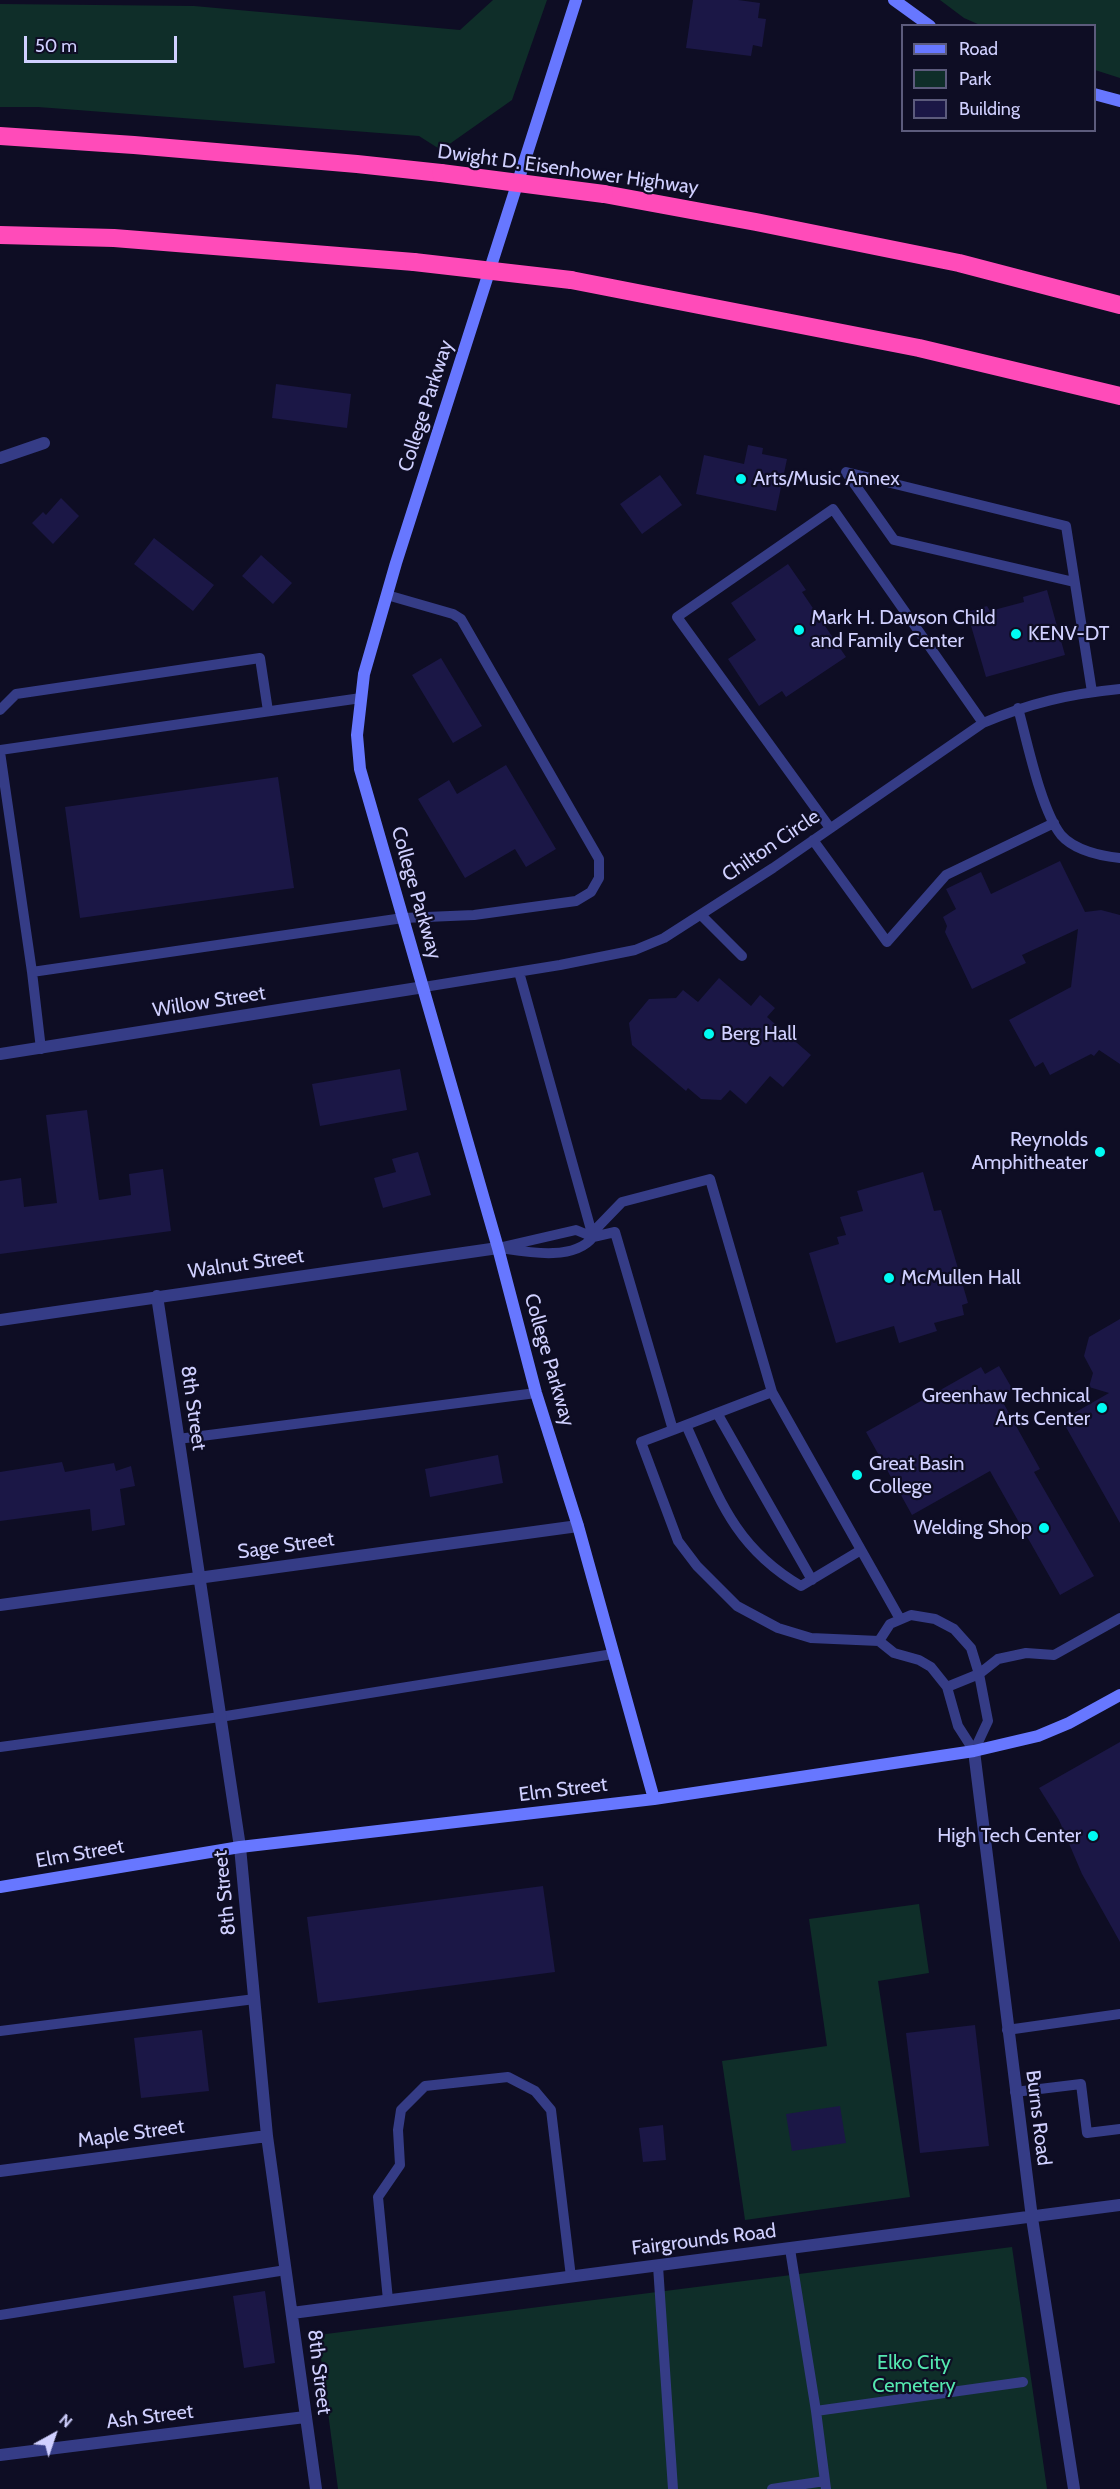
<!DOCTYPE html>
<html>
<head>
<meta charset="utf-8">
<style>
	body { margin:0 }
	#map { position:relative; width:1120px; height:2489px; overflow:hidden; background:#0e0d24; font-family:Cabin,sans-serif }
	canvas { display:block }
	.legend { position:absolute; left:901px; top:24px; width:195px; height:108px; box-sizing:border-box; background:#0e0d24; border:2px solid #5c5b7c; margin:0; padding:8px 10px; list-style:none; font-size:18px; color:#d0d0ff }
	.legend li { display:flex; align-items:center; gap:12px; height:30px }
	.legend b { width:30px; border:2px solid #5c5b7c }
	.north { position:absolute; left:24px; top:2405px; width:60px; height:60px; -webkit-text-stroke:4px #0e0d24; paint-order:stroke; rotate:40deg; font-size:16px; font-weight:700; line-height:24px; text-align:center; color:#d0d0ff }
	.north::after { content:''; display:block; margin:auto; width:21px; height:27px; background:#d0d0ff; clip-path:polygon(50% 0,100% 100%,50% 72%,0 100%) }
	.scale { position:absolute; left:24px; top:36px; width:153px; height:27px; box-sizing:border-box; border:3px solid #d0d0ff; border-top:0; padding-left:8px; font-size:18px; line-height:21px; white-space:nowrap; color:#d0d0ff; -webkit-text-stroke:4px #0e0d24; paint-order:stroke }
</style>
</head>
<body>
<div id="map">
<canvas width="1120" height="2489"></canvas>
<ul class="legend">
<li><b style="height:8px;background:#6777ff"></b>Road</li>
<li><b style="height:16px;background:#0f2e29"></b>Park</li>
<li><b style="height:16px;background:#1b1746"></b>Building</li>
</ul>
<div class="north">N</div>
<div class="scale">50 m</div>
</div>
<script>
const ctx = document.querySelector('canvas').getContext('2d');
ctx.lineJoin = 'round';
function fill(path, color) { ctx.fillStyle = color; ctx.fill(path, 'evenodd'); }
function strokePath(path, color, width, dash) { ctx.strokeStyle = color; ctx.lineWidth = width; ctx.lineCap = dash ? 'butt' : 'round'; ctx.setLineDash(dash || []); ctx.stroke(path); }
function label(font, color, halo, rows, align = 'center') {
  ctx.font = font + ' Cabin,sans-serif'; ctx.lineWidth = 4.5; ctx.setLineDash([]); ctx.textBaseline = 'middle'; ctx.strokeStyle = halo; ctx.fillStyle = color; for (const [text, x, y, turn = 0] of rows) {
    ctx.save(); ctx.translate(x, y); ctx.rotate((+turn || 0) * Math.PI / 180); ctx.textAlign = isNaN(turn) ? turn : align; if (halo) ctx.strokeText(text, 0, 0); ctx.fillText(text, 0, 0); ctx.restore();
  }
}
fill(new Path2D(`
	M 493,0 L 547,0 L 512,100 L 441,150 L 419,136 L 38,107 L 0,107 L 0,4 L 194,6 L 460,30 Z
	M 940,0 L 1120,0 L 1120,78 L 1095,70 L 1094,26 L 980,25 L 964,18 Z
	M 919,1904 L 929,1973 L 878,1981 L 910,2197 L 745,2220 L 722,2061 L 827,2046 L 809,1919 Z
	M 1012,2247 L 1047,2489 L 338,2489 L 318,2335 Z`), '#0f2e29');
fill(new Path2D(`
	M 693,0 L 738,0 L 760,3 L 758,18 L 766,19 L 762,47 L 753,45 L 751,56 L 686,48 Z
	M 276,384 L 351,394 L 347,428 L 272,418 Z
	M 748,445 L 763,448 L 762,454 L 787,459 L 776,511 L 696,494 L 704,455 L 744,464 Z
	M 660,475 L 682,505 L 642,534 L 620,504 Z
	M 61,498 L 79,516 L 53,544 L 32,523 L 43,512 L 46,515 Z
	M 154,538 L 214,585 L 193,611 L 134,564 Z
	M 261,555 L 292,583 L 273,604 L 242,576 Z
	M 788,564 L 806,590 L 802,592 L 846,657 L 786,697 L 782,691 L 759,706 L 728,659 L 756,640 L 731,603 Z
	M 1047,590 L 1065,655 L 986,677 L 967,612 L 987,606 L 990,611 L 1024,602 L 1023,597 Z
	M 441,658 L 482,726 L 453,743 L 412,675 Z
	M 506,765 L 556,849 L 526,867 L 515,849 L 465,878 L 418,799 L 449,780 L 457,794 Z
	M 278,777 L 294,888 L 80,918 L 65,807 Z
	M 1060,861 L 1085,912 L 1101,910 L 1120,915 L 1120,1064 L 1099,1050 L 1094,1056 L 1091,1054 L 1050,1075 L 1043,1062 L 1035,1067 L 1009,1020 L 1071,987 L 1078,929 L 1022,955 L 1026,963 L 972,989 L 945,932 L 947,926 L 943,917 L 956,909 L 946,889 L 981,872 L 991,894 Z
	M 719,978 L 751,1006 L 760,995 L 775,1008 L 767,1017 L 811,1055 L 783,1087 L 770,1076 L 746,1104 L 730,1090 L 721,1100 L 701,1099 L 688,1088 L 686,1091 L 632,1045 L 629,1023 L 649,999 L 676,998 L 683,990 L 698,1002 Z
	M 400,1069 L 407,1110 L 320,1126 L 312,1084 Z
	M 87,1110 L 99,1200 L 131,1195 L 129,1174 L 163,1169 L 171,1231 L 0,1254 L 0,1181 L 21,1178 L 24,1207 L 57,1203 L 46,1115 Z
	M 418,1152 L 431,1195 L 383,1208 L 374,1178 L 396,1172 L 392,1159 Z
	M 923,1172 L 934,1211 L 941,1210 L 968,1303 L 962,1305 L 964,1315 L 934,1323 L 937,1331 L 899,1343 L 894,1326 L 836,1343 L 809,1253 L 839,1244 L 837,1237 L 846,1235 L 840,1217 L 863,1211 L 857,1191 Z
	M 1120,1319 L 1120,1523 L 1062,1420 L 1109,1393 L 1089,1387 L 1093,1373 L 1084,1356 L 1089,1337 Z
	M 999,1366 L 1013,1390 L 1000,1397 L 1040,1469 L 1034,1472 L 1094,1576 L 1060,1595 L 990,1471 L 912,1515 L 866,1432 L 981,1367 L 985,1374 Z
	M 498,1455 L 503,1483 L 430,1497 L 425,1469 Z
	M 62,1462 L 65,1472 L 114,1463 L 116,1471 L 131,1466 L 135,1486 L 120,1489 L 125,1525 L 92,1531 L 90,1509 L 0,1521 L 0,1472 Z
	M 1120,1742 L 1120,1942 L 1082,1874 L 1059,1820 L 1039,1788 Z
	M 543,1886 L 555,1972 L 318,2003 L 307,1917 Z
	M 975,2025 L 989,2146 L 920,2153 L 906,2033 Z
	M 202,2030 L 209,2091 L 141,2098 L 134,2038 Z
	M 840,2106 L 846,2143 L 792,2151 L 786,2114 Z
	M 663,2125 L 666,2160 L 643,2162 L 639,2128 Z
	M 265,2291 L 275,2363 L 244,2368 L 233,2296 Z`), '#1b1746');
strokePath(new Path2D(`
	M 1074,582 L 894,540 L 846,472 L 1066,526 L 1092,692
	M 1018,708 C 1027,741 1041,810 1061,835 C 1074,850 1101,856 1120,858
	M 0,710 L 16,694 L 260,658 L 268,711
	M 0,750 L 361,698
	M 0,752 L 32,972 L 403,918 L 474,915 L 576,901 L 591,892 L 599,878 L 599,859 L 461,619 L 453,614 L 387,595
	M 830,828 L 677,617 L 833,509 L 983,723
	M 813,840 L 887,942 L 946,875 L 1054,823
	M 701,915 L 742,956
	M 32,972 L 41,1049
	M 519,972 L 593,1237
	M 424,987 L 560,965 L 635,950 L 664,938 L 773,868 L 983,723 C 1030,703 1069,694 1120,689
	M 592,1233 L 622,1202 L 710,1179 L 772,1392 L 673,1430
	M 498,1248 L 576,1230 L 593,1237 L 615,1232 L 673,1430 L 641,1442 L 678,1541 L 697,1566 L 737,1606 L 778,1628 L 811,1638 L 879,1641 L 894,1653 L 919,1660 L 931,1667 L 947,1687 L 958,1726 L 974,1751
	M 506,1249 C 532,1253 575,1260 593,1237
	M 772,1392 L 900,1619
	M 717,1413 L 812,1580
	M 686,1425 C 717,1493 732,1546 801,1586 L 861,1550
	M 178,1439 L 536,1393
	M 879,1641 L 890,1624 L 911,1615 L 935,1619 L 954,1629 L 971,1648 L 979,1674 L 988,1721 L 974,1751
	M 947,1687 L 979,1674 L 998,1659 L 1026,1653 L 1054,1655 L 1120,1618
	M 0,1747 L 220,1717 L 613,1654
	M 1007,2030 L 1120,2014
	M 0,2031 L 255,1999
	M 1015,2092 L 1081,2084 L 1087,2133 L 1120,2129
	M 790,2249 L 816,2411 L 826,2489
	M 658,2266 L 673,2489
	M 388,2300 L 378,2197 L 400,2165 L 398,2130 L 401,2110 L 425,2086 L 508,2077 L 535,2091 L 551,2110 L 571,2277
	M 0,2315 L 286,2270
	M 816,2411 L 1023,2382
	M 772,2489 L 825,2481`), '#353c86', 10);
strokePath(new Path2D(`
	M 0,458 L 44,443
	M 0,1054 L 424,987
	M 157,1296 L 240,1847 L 267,2136 L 316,2489
	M 0,1320 L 498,1248
	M 0,1605 L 578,1526
	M 974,1751 L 1032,2218 L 1074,2489
	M 0,2171 L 267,2136
	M 292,2313 L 1120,2205
	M 0,2455 L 305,2417`), '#353c86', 12);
strokePath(new Path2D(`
	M 576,0 L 396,563 L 364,674 L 357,735 L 360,769 L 498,1248 L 536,1393 L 578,1526 L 654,1799
	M 894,0 L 930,26
	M 1094,94 L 1120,101
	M 0,1887 L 240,1847 L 654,1799 L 974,1751 L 1038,1736 L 1069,1723 L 1120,1695`), '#6777ff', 12);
strokePath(new Path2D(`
	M 0,136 L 134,145 L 357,164 L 441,173
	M 604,194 L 756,222 L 959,263 L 1120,305
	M 0,235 L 114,238 L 414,262
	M 571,280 L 919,348 L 1120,396`), '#ff4bb9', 18);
strokePath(new Path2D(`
	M 441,173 L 604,194
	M 414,262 L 571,280`), '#ff4bb9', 18);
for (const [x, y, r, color] of [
	[741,479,6,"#00fbf3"],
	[799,630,6,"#00fbf3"],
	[1016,634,6,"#00fbf3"],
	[709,1034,6,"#00fbf3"],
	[1100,1152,6,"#00fbf3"],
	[889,1278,6,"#00fbf3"],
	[1102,1408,6,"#00fbf3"],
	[857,1475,6,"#00fbf3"],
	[1044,1528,6,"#00fbf3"],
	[1093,1836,6,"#00fbf3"]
]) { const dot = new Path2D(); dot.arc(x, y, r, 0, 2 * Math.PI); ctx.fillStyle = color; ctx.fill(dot); strokePath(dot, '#0e0d24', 2); }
label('20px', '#d0d0ff', '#0e0d24', [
	["Dwight D. Eisenhower Highway",568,170,8],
	["College Parkway",426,406,-72],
	["Chilton Circle",771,846,-34],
	["College Parkway",416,893,74],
	["Willow Street",209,1002,-9],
	["Walnut Street",246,1264,-8],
	["College Parkway",549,1360,74],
	["8th Street",193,1408,82],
	["Sage Street",286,1546,-8],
	["Elm Street",563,1790,-7],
	["Elm Street",80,1854,-10],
	["8th Street",225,1893,-96],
	["Burns Road",1038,2118,83],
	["Maple Street",131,2134,-8],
	["Fairgrounds Road",704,2240,-7],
	["8th Street",319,2372,83],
	["Ash Street",150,2417,-7]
]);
label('20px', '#d0d0ff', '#0e0d24', [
	["Arts/Music Annex",753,479],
	["Mark H. Dawson Child",811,618],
	["and Family Center",811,641],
	["KENV-DT",1028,634],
	["Berg Hall",721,1034],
	["Reynolds",1088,1140,"right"],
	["Amphitheater",1088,1163,"right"],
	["McMullen Hall",901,1278],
	["Greenhaw Technical",1090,1396,"right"],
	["Arts Center",1090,1419,"right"],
	["Great Basin",869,1464],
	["College",869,1487],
	["Welding Shop",1032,1528,"right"],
	["High Tech Center",1081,1836,"right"]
], 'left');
label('20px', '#54e7af', '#0e0d24', [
	["Elko City",914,2363],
	["Cemetery",914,2386]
]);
</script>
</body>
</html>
